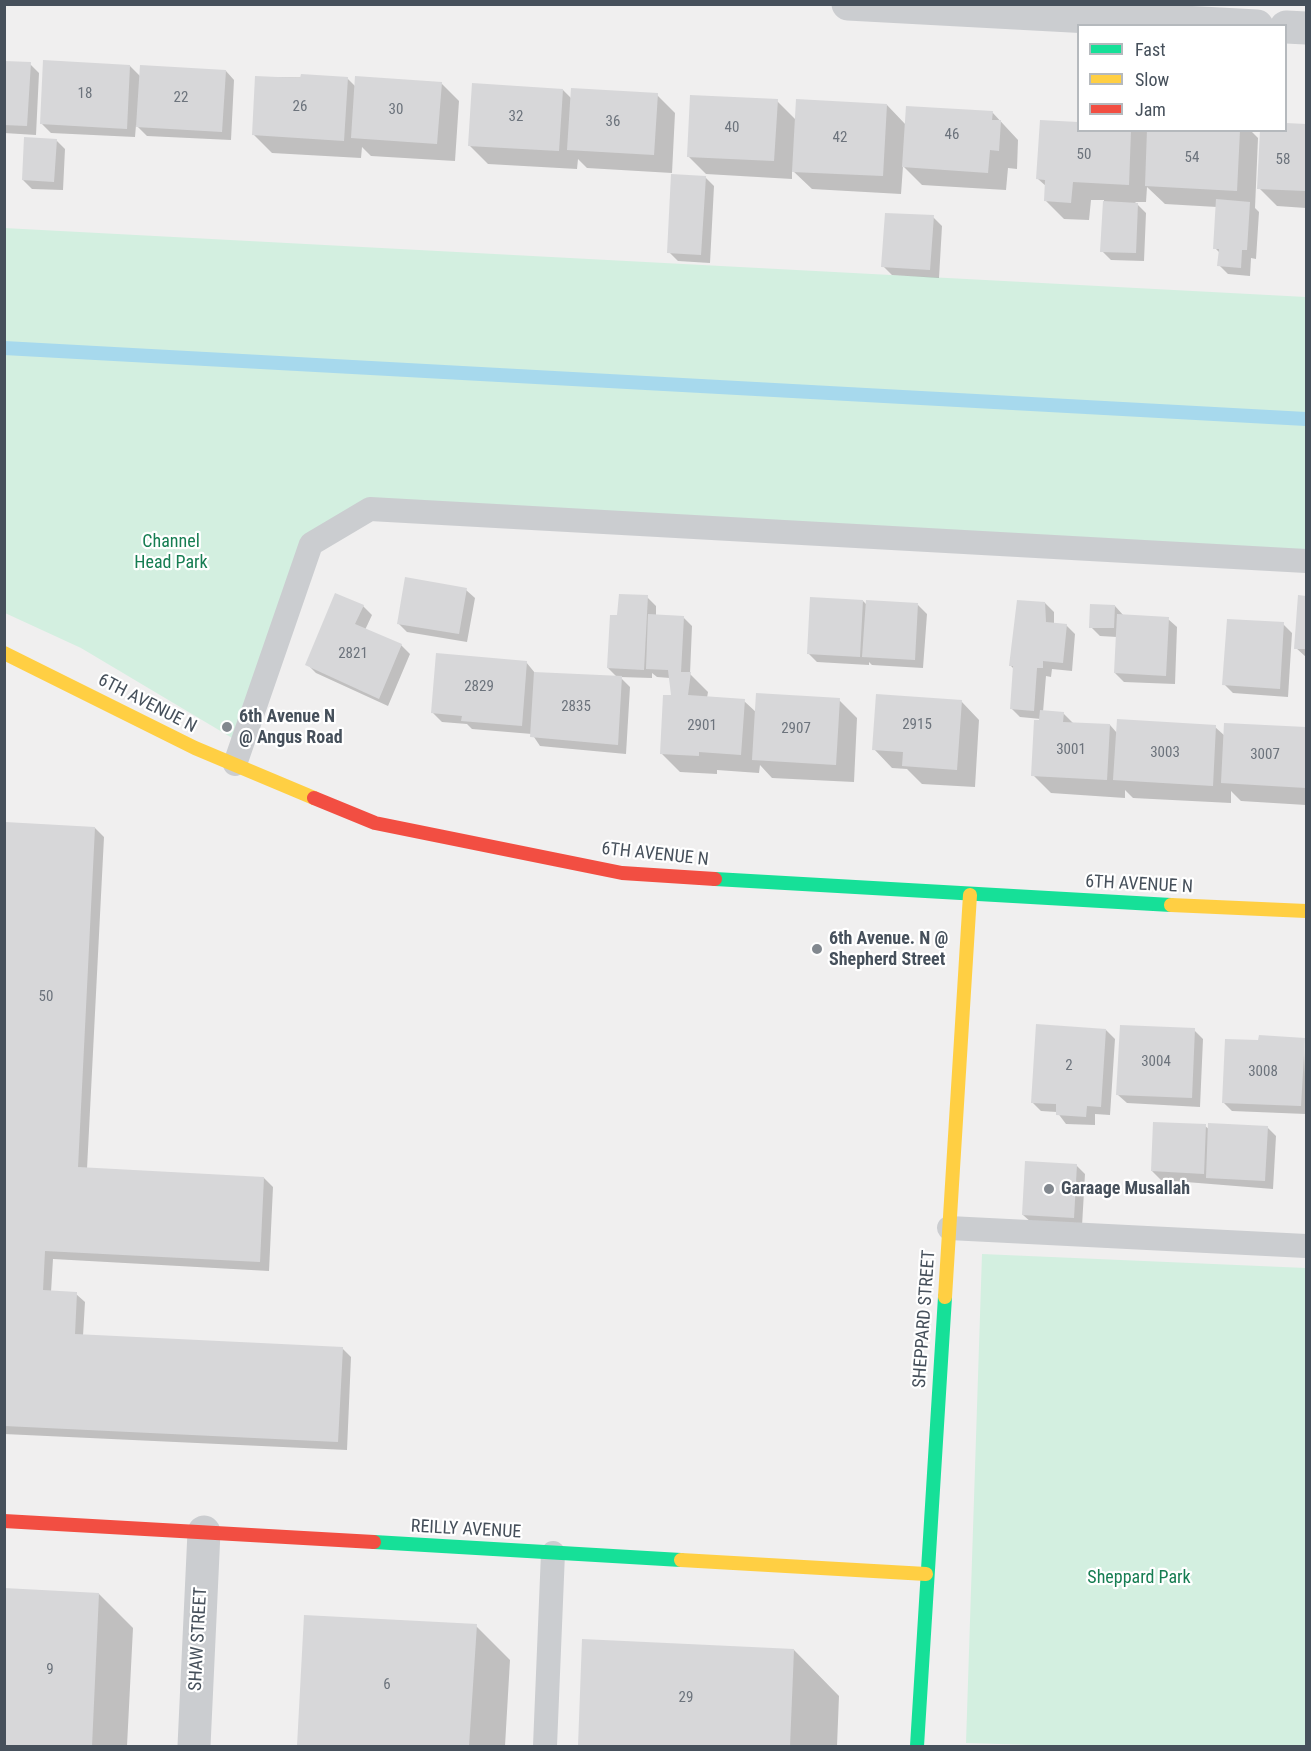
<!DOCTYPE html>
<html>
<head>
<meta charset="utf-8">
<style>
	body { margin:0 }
	#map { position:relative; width:1311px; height:1751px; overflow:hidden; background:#f0efef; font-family:"Roboto Condensed",sans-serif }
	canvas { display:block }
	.frame { position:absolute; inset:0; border:6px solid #46505b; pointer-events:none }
	.legend { position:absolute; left:1077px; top:24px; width:210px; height:108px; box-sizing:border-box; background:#fff; border:2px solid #b5b9bd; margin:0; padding:8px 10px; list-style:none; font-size:18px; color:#46505b }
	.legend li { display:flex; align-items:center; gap:12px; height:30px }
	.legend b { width:30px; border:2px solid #b5b9bd }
</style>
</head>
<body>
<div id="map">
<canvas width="1311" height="1751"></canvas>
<div class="frame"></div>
<ul class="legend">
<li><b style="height:8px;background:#16e098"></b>Fast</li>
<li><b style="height:8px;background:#ffcf43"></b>Slow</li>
<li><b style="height:8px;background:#f24e42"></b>Jam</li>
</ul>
</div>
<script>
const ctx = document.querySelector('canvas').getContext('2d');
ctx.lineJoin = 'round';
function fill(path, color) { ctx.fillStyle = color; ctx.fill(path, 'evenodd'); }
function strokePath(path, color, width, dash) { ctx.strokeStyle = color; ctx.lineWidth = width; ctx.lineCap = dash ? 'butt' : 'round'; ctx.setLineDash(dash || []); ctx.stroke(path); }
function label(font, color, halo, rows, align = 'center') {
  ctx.font = font + ' "Roboto Condensed",sans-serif'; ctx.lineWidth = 4.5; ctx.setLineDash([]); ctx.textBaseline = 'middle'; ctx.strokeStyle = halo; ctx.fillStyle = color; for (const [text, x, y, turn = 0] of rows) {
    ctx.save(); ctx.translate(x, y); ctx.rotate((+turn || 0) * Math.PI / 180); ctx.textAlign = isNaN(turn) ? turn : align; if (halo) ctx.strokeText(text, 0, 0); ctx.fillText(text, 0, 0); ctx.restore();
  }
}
fill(new Path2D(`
	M 4,228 L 1306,297 L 1306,561 L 370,509 L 311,544 L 244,745 L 81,648 L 5,613 Z
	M 982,1254 L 1306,1268 L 1306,1746 L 1064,1746 L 966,1743 Z`), '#d3efe0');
fill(new Path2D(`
	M 4,62 L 30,64 L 39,73 L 36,135 L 4,133 Z
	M 130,66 L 141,77 L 226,71 L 234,80 L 231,140 L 147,136 L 136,125 L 135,137 L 51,133 L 42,124 Z
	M 257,77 L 347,78 L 356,87 L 441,83 L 459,101 L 455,161 L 371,156 L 362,147 L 361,158 L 272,153 L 254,135 Z
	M 563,90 L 572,99 L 657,95 L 675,113 L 672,173 L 587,168 L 578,159 L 577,169 L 488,164 L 469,145 Z
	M 777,101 L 796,120 L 887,105 L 906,125 L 992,112 L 1018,140 L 1017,169 L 1008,168 L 1006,190 L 922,185 L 903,166 L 901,194 L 812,189 L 792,170 L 792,179 L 706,174 L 688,156 Z
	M 1041,121 L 1078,124 L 1078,130 L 1250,130 L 1258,138 L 1255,208 L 1259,212 L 1256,259 L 1251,258 L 1250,276 L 1228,274 L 1219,265 L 1220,253 L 1215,248 L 1217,207 L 1165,204 L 1147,187 L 1146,202 L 1135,202 L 1146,213 L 1144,261 L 1111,260 L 1102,251 L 1104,200 L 1091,200 L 1089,220 L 1064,219 L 1046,201 L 1047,187 L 1038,179 Z
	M 1286,125 L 1306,126 L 1306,208 L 1277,206 L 1259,188 Z
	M 56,140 L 65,149 L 63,190 L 32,189 L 23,180 Z
	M 705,177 L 714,186 L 710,263 L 678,261 L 669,252 Z
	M 933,217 L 942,226 L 939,278 L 892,275 L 883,266 Z
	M 466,590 L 475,598 L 467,642 L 407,632 L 398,623 Z
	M 647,597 L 656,606 L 656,616 L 683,617 L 692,626 L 690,674 L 708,692 L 707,698 L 744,701 L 757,713 L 839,700 L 857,718 L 854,782 L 772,778 L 760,765 L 759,773 L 717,770 L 717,774 L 680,772 L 661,753 L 672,697 L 670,678 L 657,677 L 652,673 L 652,678 L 620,677 L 630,687 L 626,754 L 540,746 L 532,734 L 472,729 L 467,724 L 442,722 L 433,713 L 526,662 L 535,673 L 618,678 L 608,668 L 619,617 Z
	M 1300,597 L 1306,597 L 1306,657 L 1296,648 Z
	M 863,601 L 867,605 L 918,605 L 927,614 L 923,668 L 872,665 L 869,662 L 869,665 L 817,662 L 808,653 Z
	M 1045,603 L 1054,612 L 1054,624 L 1066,625 L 1075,634 L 1072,671 L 1052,669 L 1051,677 L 1046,676 L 1043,712 L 1063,713 L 1074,724 L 1110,725 L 1117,733 L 1215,727 L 1225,736 L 1226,724 L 1306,729 L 1306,805 L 1241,801 L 1231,791 L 1231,803 L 1133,798 L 1125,790 L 1125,798 L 1051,793 L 1033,775 L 1041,719 L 1020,717 L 1011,708 L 1014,669 L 1010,665 Z
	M 363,606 L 372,615 L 365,630 L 401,645 L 410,654 L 388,706 L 316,673 L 307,664 Z
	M 1115,606 L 1124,616 L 1168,619 L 1177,627 L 1175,684 L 1124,682 L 1115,673 L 1117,637 L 1100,636 L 1091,627 Z
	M 1283,624 L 1292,633 L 1288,697 L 1233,693 L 1224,684 Z
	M 961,701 L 979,720 L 975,787 L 922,784 L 907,769 L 892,768 L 874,749 Z
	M 4,824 L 95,828 L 104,837 L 87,1169 L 264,1178 L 273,1187 L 269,1271 L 53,1259 L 51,1292 L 76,1294 L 85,1302 L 83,1336 L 342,1348 L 351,1357 L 347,1450 L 4,1434 Z
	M 1106,1030 L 1115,1039 L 1110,1115 L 1095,1114 L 1095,1125 L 1066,1124 L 1057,1112 L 1041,1111 L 1032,1102 Z
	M 1194,1030 L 1203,1039 L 1200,1107 L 1127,1103 L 1118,1095 Z
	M 1304,1039 L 1306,1114 L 1232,1111 L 1223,1102 L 1260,1042 Z
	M 1205,1126 L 1210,1130 L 1267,1127 L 1276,1136 L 1273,1189 L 1161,1180 L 1152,1171 Z
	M 1076,1165 L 1085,1174 L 1082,1226 L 1032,1223 L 1023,1215 Z
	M 4,1589 L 99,1594 L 133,1628 L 127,1746 L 4,1746 Z
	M 306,1616 L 476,1626 L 510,1660 L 505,1746 L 299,1746 Z
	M 584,1641 L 794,1650 L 839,1696 L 837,1746 L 579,1746 Z`), '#0003');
strokePath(new Path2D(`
	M 4,348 L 1306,419`), '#a7d9ed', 14);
fill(new Path2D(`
	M 43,60 L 130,65 L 127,129 L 40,124 Z
	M 4,61 L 31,62 L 27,126 L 4,125 Z
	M 140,65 L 226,70 L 222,132 L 136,127 Z
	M 301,74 L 348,77 L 344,141 L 252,135 L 255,76 L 300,78 Z
	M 355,76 L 442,82 L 437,144 L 351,138 Z
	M 472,83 L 563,89 L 559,151 L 468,146 Z
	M 571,88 L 658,93 L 654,155 L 567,150 Z
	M 690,95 L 778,99 L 774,161 L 687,157 Z
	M 796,99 L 887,104 L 883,176 L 792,172 Z
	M 906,106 L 993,111 L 992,120 L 1001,120 L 999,151 L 990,150 L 988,173 L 902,167 Z
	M 1040,120 L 1078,122 L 1078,130 L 1131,130 L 1129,185 L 1073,182 L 1071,203 L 1044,201 L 1045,180 L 1036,179 Z
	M 1286,123 L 1306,124 L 1306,191 L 1257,189 L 1260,130 L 1286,130 Z
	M 1147,130 L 1240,130 L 1237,191 L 1145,186 Z
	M 24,137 L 57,139 L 54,182 L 22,180 Z
	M 671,174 L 706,176 L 701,255 L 667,253 Z
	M 1216,199 L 1250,202 L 1247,250 L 1242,250 L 1241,268 L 1217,266 L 1219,249 L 1213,249 Z
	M 1103,201 L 1138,203 L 1136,253 L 1100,252 Z
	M 885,213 L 934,215 L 930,270 L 881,267 Z
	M 405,577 L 467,588 L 459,634 L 397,624 Z
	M 335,593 L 364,605 L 355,624 L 402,644 L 379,699 L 305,665 Z
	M 619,594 L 648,595 L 644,670 L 607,668 L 610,615 L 617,615 Z
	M 1298,595 L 1306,596 L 1306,649 L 1294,649 Z
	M 810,597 L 863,600 L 860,657 L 807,654 Z
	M 866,600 L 918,603 L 915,660 L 862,657 Z
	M 1017,600 L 1045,602 L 1046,622 L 1067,624 L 1063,663 L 1043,661 L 1043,668 L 1037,668 L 1034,711 L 1010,709 L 1013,666 L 1009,666 Z
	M 1090,604 L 1115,605 L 1114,628 L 1089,628 Z
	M 648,614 L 684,616 L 681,672 L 691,672 L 688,695 L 745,699 L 741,755 L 699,752 L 699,756 L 660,754 L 663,695 L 671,695 L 668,670 L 646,669 Z
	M 1117,614 L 1169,617 L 1166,676 L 1114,673 Z
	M 1227,619 L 1284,622 L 1280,689 L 1222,685 Z
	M 436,653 L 527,661 L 522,726 L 461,721 L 462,716 L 431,713 Z
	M 534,672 L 622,676 L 618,745 L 530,737 Z
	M 756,693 L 840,698 L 836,765 L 752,760 Z
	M 876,694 L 962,700 L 957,770 L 902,766 L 903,752 L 872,750 Z
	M 1040,710 L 1064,712 L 1063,722 L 1110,724 L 1107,780 L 1031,776 L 1034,720 L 1039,720 Z
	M 1117,719 L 1216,725 L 1213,786 L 1113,780 Z
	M 1224,723 L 1306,727 L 1306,788 L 1221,783 Z
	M 5,822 L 95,827 L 78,1167 L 264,1177 L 260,1262 L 45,1251 L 43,1290 L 77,1292 L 75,1334 L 343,1347 L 338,1442 L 5,1426 Z
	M 1036,1024 L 1106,1029 L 1101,1107 L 1087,1106 L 1086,1117 L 1056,1115 L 1056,1104 L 1031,1103 Z
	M 1120,1025 L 1195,1028 L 1192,1098 L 1116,1095 Z
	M 1259,1035 L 1305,1038 L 1301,1106 L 1222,1103 L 1225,1039 L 1258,1040 Z
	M 1153,1122 L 1206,1124 L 1204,1174 L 1151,1171 Z
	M 1208,1123 L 1268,1126 L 1265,1181 L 1206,1178 Z
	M 1025,1161 L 1077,1164 L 1074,1218 L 1022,1215 Z
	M 4,1588 L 99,1593 L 92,1746 L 4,1746 Z
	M 304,1615 L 477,1624 L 469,1746 L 297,1746 Z
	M 582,1639 L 794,1649 L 790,1746 L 578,1746 Z`), '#d7d7d9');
strokePath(new Path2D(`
	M 235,764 L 311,544 L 370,509 L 1306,561
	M 949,1228 L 1306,1246
	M 545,1746 L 553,1553`), '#cbcdd0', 24);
strokePath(new Path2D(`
	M 848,4 L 1257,26
	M 1286,27 L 1306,28
	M 194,1746 L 204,1532`), '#cbcdd0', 33);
strokePath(new Path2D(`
	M 715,879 L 1171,905
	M 374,1542 L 681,1560
	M 917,1746 L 945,1297`), '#16e098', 14);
strokePath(new Path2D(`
	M 4,653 L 195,748 L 314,798
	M 1171,905 L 1306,911
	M 945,1297 L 970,895
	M 681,1560 L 926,1574`), '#ffcf43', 14);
strokePath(new Path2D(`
	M 314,798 L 375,823 L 622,873 L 715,879
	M 4,1521 L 374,1542`), '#f24e42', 14);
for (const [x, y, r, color] of [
	[227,727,6,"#82888f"],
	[817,949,6,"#82888f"],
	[1049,1189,6,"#82888f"]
]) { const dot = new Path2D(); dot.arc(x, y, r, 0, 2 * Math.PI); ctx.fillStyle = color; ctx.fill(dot); strokePath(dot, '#fff', 2); }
label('15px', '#6c737c', null, [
	["18",85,94],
	["22",181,98],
	["26",300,107],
	["30",396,110],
	["32",516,117],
	["36",613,122],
	["40",732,128],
	["46",952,135],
	["42",840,138],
	["50",1084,155],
	["54",1192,158],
	["58",1283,160],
	["2821",353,654],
	["2829",479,687],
	["2835",576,707],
	["2915",917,725],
	["2901",702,726],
	["2907",796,729],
	["3001",1071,750],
	["3003",1165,753],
	["3007",1265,755],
	["50",46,997],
	["3004",1156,1062],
	["2",1069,1066],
	["3008",1263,1072],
	["9",50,1670],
	["6",387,1685],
	["29",686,1698]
]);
label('18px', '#167d52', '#fff', [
	["Channel",171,542],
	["Head Park",171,563],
	["Sheppard Park",1139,1578]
]);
label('18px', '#46505b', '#fff', [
	["6TH AVENUE N",147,704,27],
	["6TH AVENUE N",655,855,6],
	["6TH AVENUE N",1139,885,3],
	["SHEPPARD STREET",925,1319,-86],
	["REILLY AVENUE",466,1530,3],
	["SHAW STREET",199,1639,-87]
]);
label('bold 18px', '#46505b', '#fff', [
	["6th Avenue N",239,717],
	["@ Angus Road",239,738],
	["6th Avenue. N @",829,939],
	["Shepherd Street",829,960],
	["Garaage Musallah",1061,1189]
], 'left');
</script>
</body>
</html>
